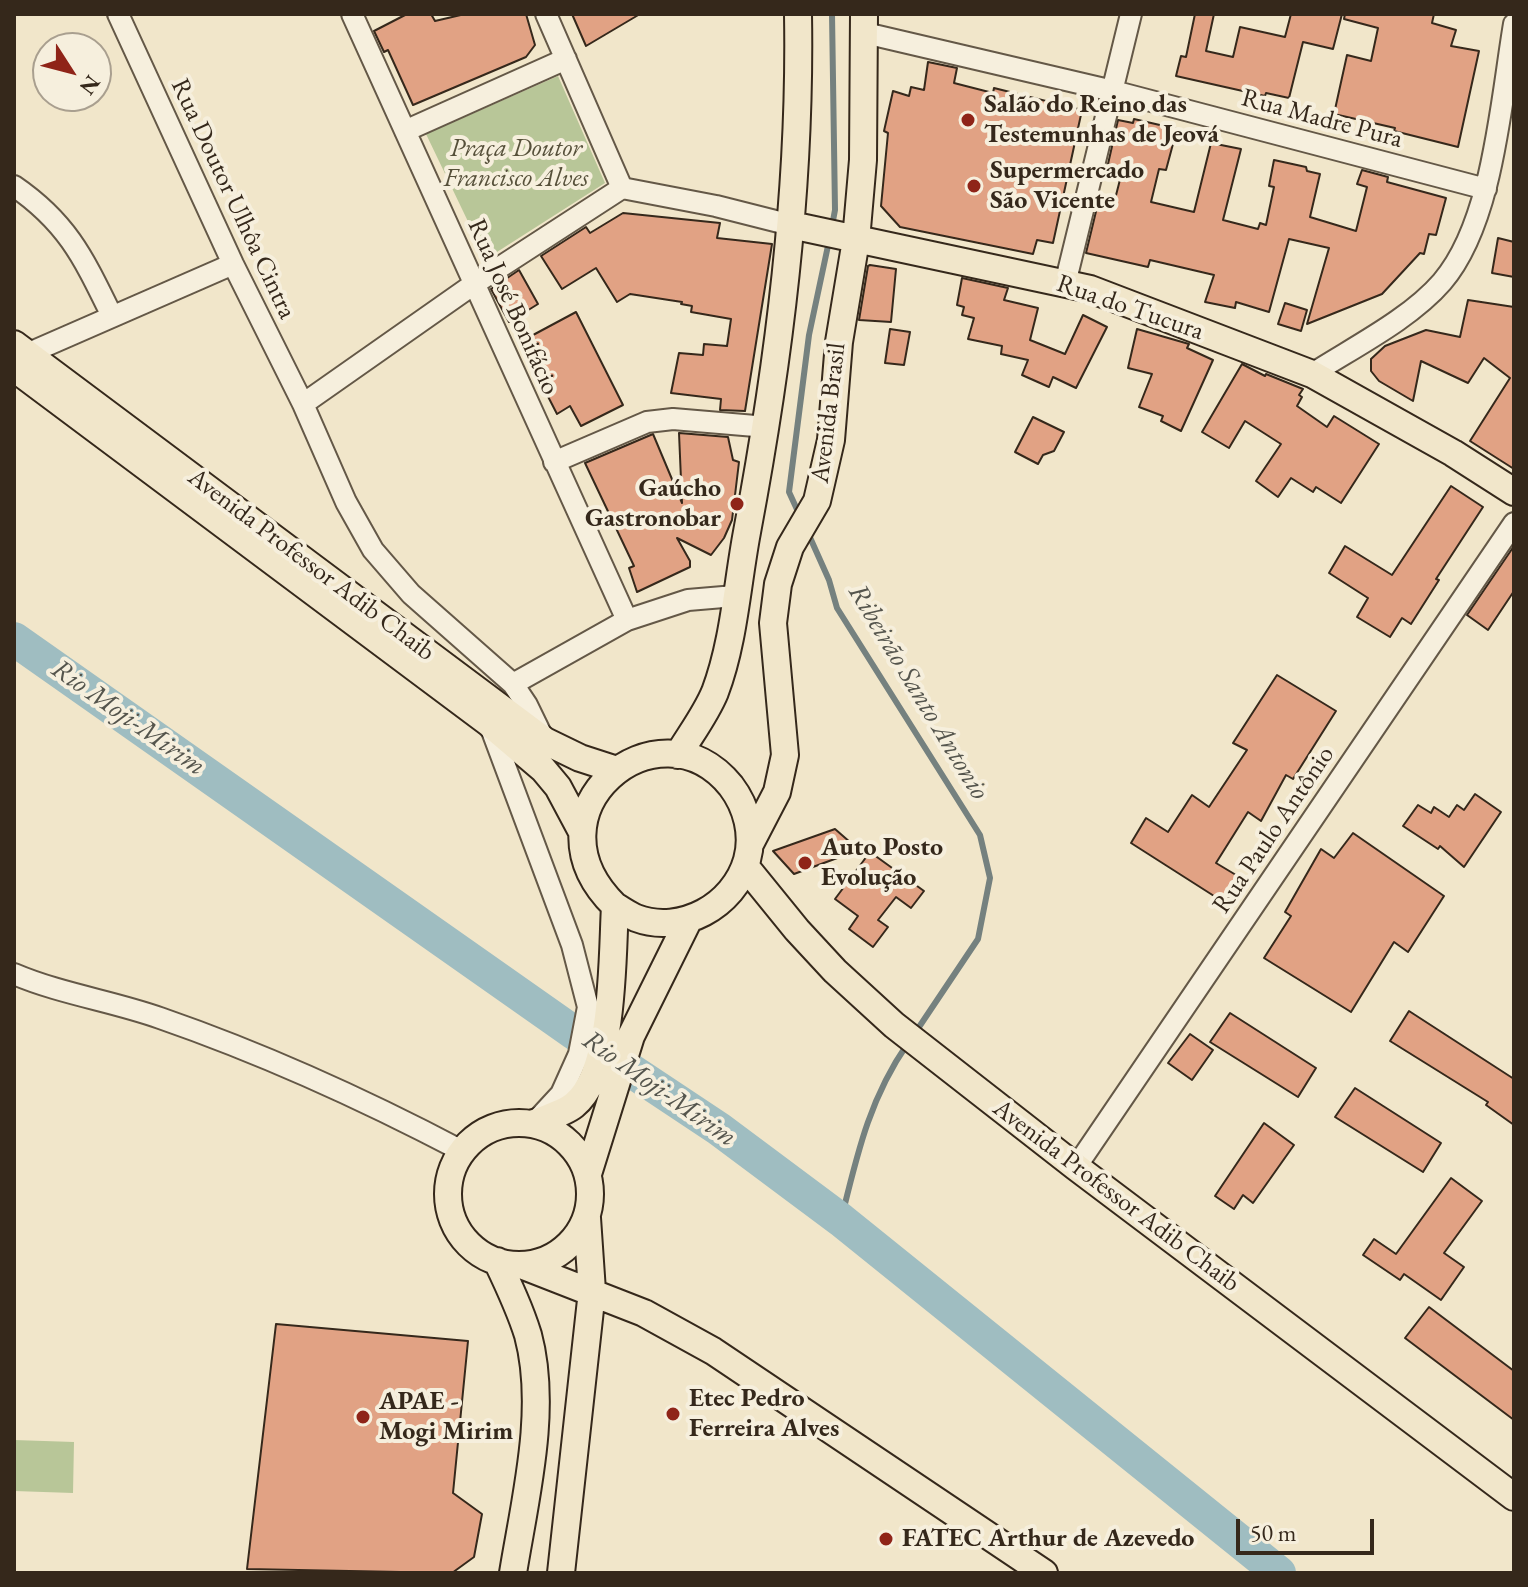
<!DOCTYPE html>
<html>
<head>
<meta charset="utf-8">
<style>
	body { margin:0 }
	#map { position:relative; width:1528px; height:1587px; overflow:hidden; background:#f1e6ca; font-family:"EB Garamond",serif }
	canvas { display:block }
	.frame { position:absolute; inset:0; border:16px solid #35281b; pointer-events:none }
	.north { position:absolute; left:32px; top:32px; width:80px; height:80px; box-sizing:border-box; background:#f6efdd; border:2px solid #a99f8f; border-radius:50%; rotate:126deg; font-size:22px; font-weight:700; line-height:32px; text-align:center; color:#35281b }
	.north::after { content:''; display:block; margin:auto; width:28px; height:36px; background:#8f2418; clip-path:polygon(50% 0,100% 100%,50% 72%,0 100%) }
	.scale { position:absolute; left:1236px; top:1519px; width:138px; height:36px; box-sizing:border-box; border:4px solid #35281b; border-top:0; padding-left:10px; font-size:24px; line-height:28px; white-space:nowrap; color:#35281b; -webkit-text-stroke:6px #f6efdd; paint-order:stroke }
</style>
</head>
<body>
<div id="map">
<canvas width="1528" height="1587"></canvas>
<div class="frame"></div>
<div class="north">N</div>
<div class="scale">50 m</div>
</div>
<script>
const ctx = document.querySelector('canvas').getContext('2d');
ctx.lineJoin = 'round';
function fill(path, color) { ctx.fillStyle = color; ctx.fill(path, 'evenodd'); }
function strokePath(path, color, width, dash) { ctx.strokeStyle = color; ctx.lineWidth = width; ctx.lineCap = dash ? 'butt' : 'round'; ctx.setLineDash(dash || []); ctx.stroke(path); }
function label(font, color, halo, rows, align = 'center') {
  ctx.font = font + ' "EB Garamond",serif'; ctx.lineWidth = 8; ctx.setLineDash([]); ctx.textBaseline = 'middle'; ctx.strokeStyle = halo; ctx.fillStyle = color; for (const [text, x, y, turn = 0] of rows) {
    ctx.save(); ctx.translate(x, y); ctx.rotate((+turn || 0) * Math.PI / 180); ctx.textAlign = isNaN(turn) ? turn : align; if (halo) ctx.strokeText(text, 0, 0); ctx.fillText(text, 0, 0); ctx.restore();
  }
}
fill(new Path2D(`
	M 558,76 L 605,183 L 486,259 L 426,134 Z
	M 14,1440 L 74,1442 L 73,1493 L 14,1491 Z`), '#b8c698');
strokePath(new Path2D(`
	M 832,226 L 835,210 L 832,14
	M 800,516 L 789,492 L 809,335 L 829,241
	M 808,533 L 829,580 L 837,608 L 980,835 L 990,878 L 978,939 L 915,1033
	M 841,1220 C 857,1155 869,1099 908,1043`), '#75817f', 6);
strokePath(new Path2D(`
	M 14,639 L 573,1032 L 719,1129 L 841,1220 L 1279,1573`), '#9fbdc1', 34);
const building = new Path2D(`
	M 407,14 L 431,14 L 435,21 L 465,14 L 526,14 L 535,45 L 526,57 L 413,105 L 388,50 L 384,52 L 374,31 Z
	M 572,14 L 640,14 L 586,46 Z
	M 1195,14 L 1214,14 L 1206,51 L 1233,57 L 1240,27 L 1285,37 L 1291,14 L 1342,14 L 1333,49 L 1303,42 L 1289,98 L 1266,93 L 1265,96 L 1176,76 L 1181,56 L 1186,57 Z
	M 1345,14 L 1434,14 L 1432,23 L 1456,30 L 1451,46 L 1479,51 L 1458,147 L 1394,131 L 1395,128 L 1334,114 L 1347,55 L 1371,61 L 1378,28 L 1344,19 Z
	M 928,62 L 957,68 L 954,83 L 993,93 L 994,88 L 1082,110 L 1053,243 L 1037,240 L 1033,254 L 900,227 L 881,206 L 888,133 L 884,131 L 893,91 L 909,96 L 911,87 L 924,90 Z
	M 1134,119 L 1177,129 L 1166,170 L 1159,169 L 1151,202 L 1194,212 L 1211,143 L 1241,149 L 1223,220 L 1258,229 L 1260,223 L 1266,225 L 1274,187 L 1269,186 L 1274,160 L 1306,167 L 1307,171 L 1320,174 L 1310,217 L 1356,231 L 1367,187 L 1357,184 L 1362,170 L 1388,177 L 1387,182 L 1446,198 L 1436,235 L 1429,234 L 1424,254 L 1420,253 L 1382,294 L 1307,324 L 1329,248 L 1289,239 L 1269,312 L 1236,302 L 1235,308 L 1205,302 L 1214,275 L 1150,260 L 1148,267 L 1086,253 L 1099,199 L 1114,203 L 1123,168 L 1108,164 L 1118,120 L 1133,123 Z
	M 623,213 L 720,223 L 717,238 L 772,244 L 745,411 L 720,410 L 721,399 L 671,393 L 679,353 L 703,355 L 704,344 L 727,346 L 731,319 L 691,312 L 692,306 L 681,304 L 682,302 L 630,294 L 617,302 L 596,268 L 562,289 L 541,256 L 586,227 L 590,233 Z
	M 1498,238 L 1514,242 L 1514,277 L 1492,273 Z
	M 870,265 L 896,269 L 891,322 L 859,320 L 868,266 Z
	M 519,270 L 538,304 L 509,322 L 491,289 Z
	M 962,278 L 1008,288 L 1004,300 L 1038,308 L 1030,340 L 1065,354 L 1083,315 L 1107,327 L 1076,388 L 1053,377 L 1049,387 L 1022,375 L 1028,360 L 1001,354 L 1002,346 L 968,339 L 974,318 L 962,315 L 964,307 L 957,305 Z
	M 1468,300 L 1514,307 L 1514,469 L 1470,441 L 1510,378 L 1484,358 L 1468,383 L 1421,361 L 1413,401 L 1379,381 L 1371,371 L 1371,359 L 1385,346 L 1426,330 L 1460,337 Z
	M 1285,303 L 1307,310 L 1301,331 L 1278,324 Z
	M 576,312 L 623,405 L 581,426 L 570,406 L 557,414 L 520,342 Z
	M 890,329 L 910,332 L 904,365 L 885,363 Z
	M 1137,329 L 1189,344 L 1187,348 L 1213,360 L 1181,431 L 1161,421 L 1163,416 L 1139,407 L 1152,374 L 1128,368 Z
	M 1242,364 L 1265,376 L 1266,374 L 1303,389 L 1299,395 L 1302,397 L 1297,406 L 1327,427 L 1334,416 L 1379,444 L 1341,503 L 1316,487 L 1313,492 L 1291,478 L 1278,497 L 1256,481 L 1281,444 L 1245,421 L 1229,448 L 1202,432 Z
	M 1033,417 L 1064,432 L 1054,451 L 1043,455 L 1038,464 L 1015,452 Z
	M 679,433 L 728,437 L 733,460 L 739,462 L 732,520 L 724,538 L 711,555 L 677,538 L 690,561 L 690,567 L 637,592 L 629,568 L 634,566 L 585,463 L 653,434 L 682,503 Z
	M 1451,486 L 1483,507 L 1436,579 L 1439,580 L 1411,624 L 1402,618 L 1390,637 L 1357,617 L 1368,598 L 1329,573 L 1345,546 L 1392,575 Z
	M 1514,546 L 1514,591 L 1488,630 L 1467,615 Z
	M 1277,675 L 1336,711 L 1293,779 L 1286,775 L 1261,821 L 1248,812 L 1216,863 L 1241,878 L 1225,903 L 1131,843 L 1146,818 L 1168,832 L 1192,795 L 1209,807 L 1247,750 L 1233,743 Z
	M 1475,794 L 1501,812 L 1464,867 L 1440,846 L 1438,849 L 1403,826 L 1418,805 L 1431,813 L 1434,807 L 1449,817 L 1457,805 L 1464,810 Z
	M 835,829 L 859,850 L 794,874 L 773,851 Z
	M 1353,833 L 1444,896 L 1408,952 L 1394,942 L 1351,1012 L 1264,958 L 1291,916 L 1285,912 L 1321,849 L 1334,858 Z
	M 870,852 L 924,891 L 911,908 L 896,897 L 878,920 L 888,927 L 873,947 L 849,929 L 858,916 L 835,899 Z
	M 1409,1011 L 1514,1079 L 1514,1125 L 1486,1105 L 1488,1102 L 1390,1041 Z
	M 1230,1013 L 1316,1068 L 1298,1097 L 1210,1042 Z
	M 1190,1034 L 1213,1050 L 1192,1080 L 1168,1063 Z
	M 1355,1088 L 1441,1143 L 1423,1172 L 1335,1117 Z
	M 1264,1123 L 1294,1145 L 1253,1203 L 1243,1195 L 1234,1209 L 1215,1196 Z
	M 1451,1178 L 1482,1201 L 1444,1253 L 1464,1267 L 1441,1300 L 1404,1274 L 1400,1280 L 1363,1255 L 1374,1239 L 1396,1254 Z
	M 1429,1307 L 1514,1371 L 1514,1420 L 1405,1338 Z
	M 276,1324 L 468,1341 L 453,1493 L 482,1514 L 474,1557 L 452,1573 L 247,1569 Z`);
fill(building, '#e1a284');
strokePath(building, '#35281b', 2);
const minor = new Path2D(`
	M 118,14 L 233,264 L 303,404 L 346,502 L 373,550 L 411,594 L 513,684 L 527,705 L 544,740
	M 352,14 L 627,620
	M 546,14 L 622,188
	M 865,33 L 1113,91 L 1486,189
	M 405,131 L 566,59
	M 14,186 C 68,223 84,259 112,316
	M 622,188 L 716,206 L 791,225
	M 1065,284 L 1131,14
	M 27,354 L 233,264
	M 1312,374 C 1354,347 1410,319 1442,282 C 1493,223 1501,101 1514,24
	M 303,404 L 474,284 L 622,188
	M 554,462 L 647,422 L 673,419 L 767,427
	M 513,684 L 627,620 L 688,600 L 735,596
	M 489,723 L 572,945 L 588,1007 L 579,1054 L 561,1094 L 537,1120
	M 14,974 C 61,994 112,1001 160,1018 C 264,1054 365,1100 462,1151
	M 1076,1167 L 1514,523`);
const major = new Path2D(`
	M 791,225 L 1090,289 L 1312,374 L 1453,453 L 1514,492
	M 14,344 L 545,741 L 580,758 L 617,770
	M 14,368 L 489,723 L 543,769 L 558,787 L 582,832
	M 678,755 C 690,735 706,714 715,692 C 734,642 737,585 747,532 C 779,362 801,188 798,14
	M 750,844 L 777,792 L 785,755 L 773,623 L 778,584 L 790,547 L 817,501 L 831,440 L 839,342 L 856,240 L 863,160 L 864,14
	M 745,866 L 797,930 L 835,971 L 894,1025 L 1076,1167 L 1514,1497
	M448 1194a71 71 0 1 1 142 0a71 71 0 1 1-142 0Z
	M 534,1123 C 547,1118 564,1113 574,1105 C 615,1072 612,956 615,906 C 519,812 658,696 731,786 C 747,807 754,835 747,860 C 734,906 681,935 636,918 C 629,915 622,910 615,906
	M 588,1174 L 631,1036 L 689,919
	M 497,1261 C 509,1286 520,1309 528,1335 C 548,1409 525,1499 513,1573
	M 521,1265 L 644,1313 L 713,1351 L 1044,1573
	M 561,1573 L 592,1291 L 587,1218`);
strokePath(minor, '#645847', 24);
strokePath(major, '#35281b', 30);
strokePath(minor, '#f6efdd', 20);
strokePath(major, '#f1e6ca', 26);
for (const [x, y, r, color] of [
	[968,120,8,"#8f2418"],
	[974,186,8,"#8f2418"],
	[737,504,8,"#8f2418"],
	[805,863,8,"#8f2418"],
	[673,1414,8,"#8f2418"],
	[363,1417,8,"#8f2418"],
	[886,1539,8,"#8f2418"]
]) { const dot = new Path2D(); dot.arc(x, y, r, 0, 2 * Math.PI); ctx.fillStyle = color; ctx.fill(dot); strokePath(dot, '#f6efdd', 3); }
label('bold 26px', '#35281b', '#f6efdd', [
	["Salão do Reino das",984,105],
	["Testemunhas de Jeová",984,135],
	["Supermercado",990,171],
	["São Vicente",990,201],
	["Gaúcho",721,489,"right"],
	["Gastronobar",721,519,"right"],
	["Auto Posto",821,848],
	["Evolução",821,878],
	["Etec Pedro",689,1399],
	["Ferreira Alves",689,1429],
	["APAE -",379,1402],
	["Mogi Mirim",379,1432],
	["FATEC Arthur de Azevedo",902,1539]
], 'left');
label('26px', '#35281b', '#f6efdd', [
	["Rua Madre Pura",1322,119,15],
	["Rua Doutor Ulhôa Cintra",233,199,65],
	["Rua José Bonifácio",513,307,66],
	["Rua do Tucura",1130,308,19],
	["Avenida Brasil",829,413,-83],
	["Avenida Professor Adib Chaib",311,565,37],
	["Rua Paulo Antônio",1274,830,-56],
	["Avenida Professor Adib Chaib",1116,1196,37]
]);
label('italic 26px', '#56503a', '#f6efdd', [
	["Praça Doutor",516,149],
	["Francisco Alves",516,179]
]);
label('italic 28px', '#55554d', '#f6efdd', [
	["Ribeirão Santo Antonio",918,692,59],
	["Rio Moji-Mirim",128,718,35],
	["Rio Moji-Mirim",659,1089,35]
]);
</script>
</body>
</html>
